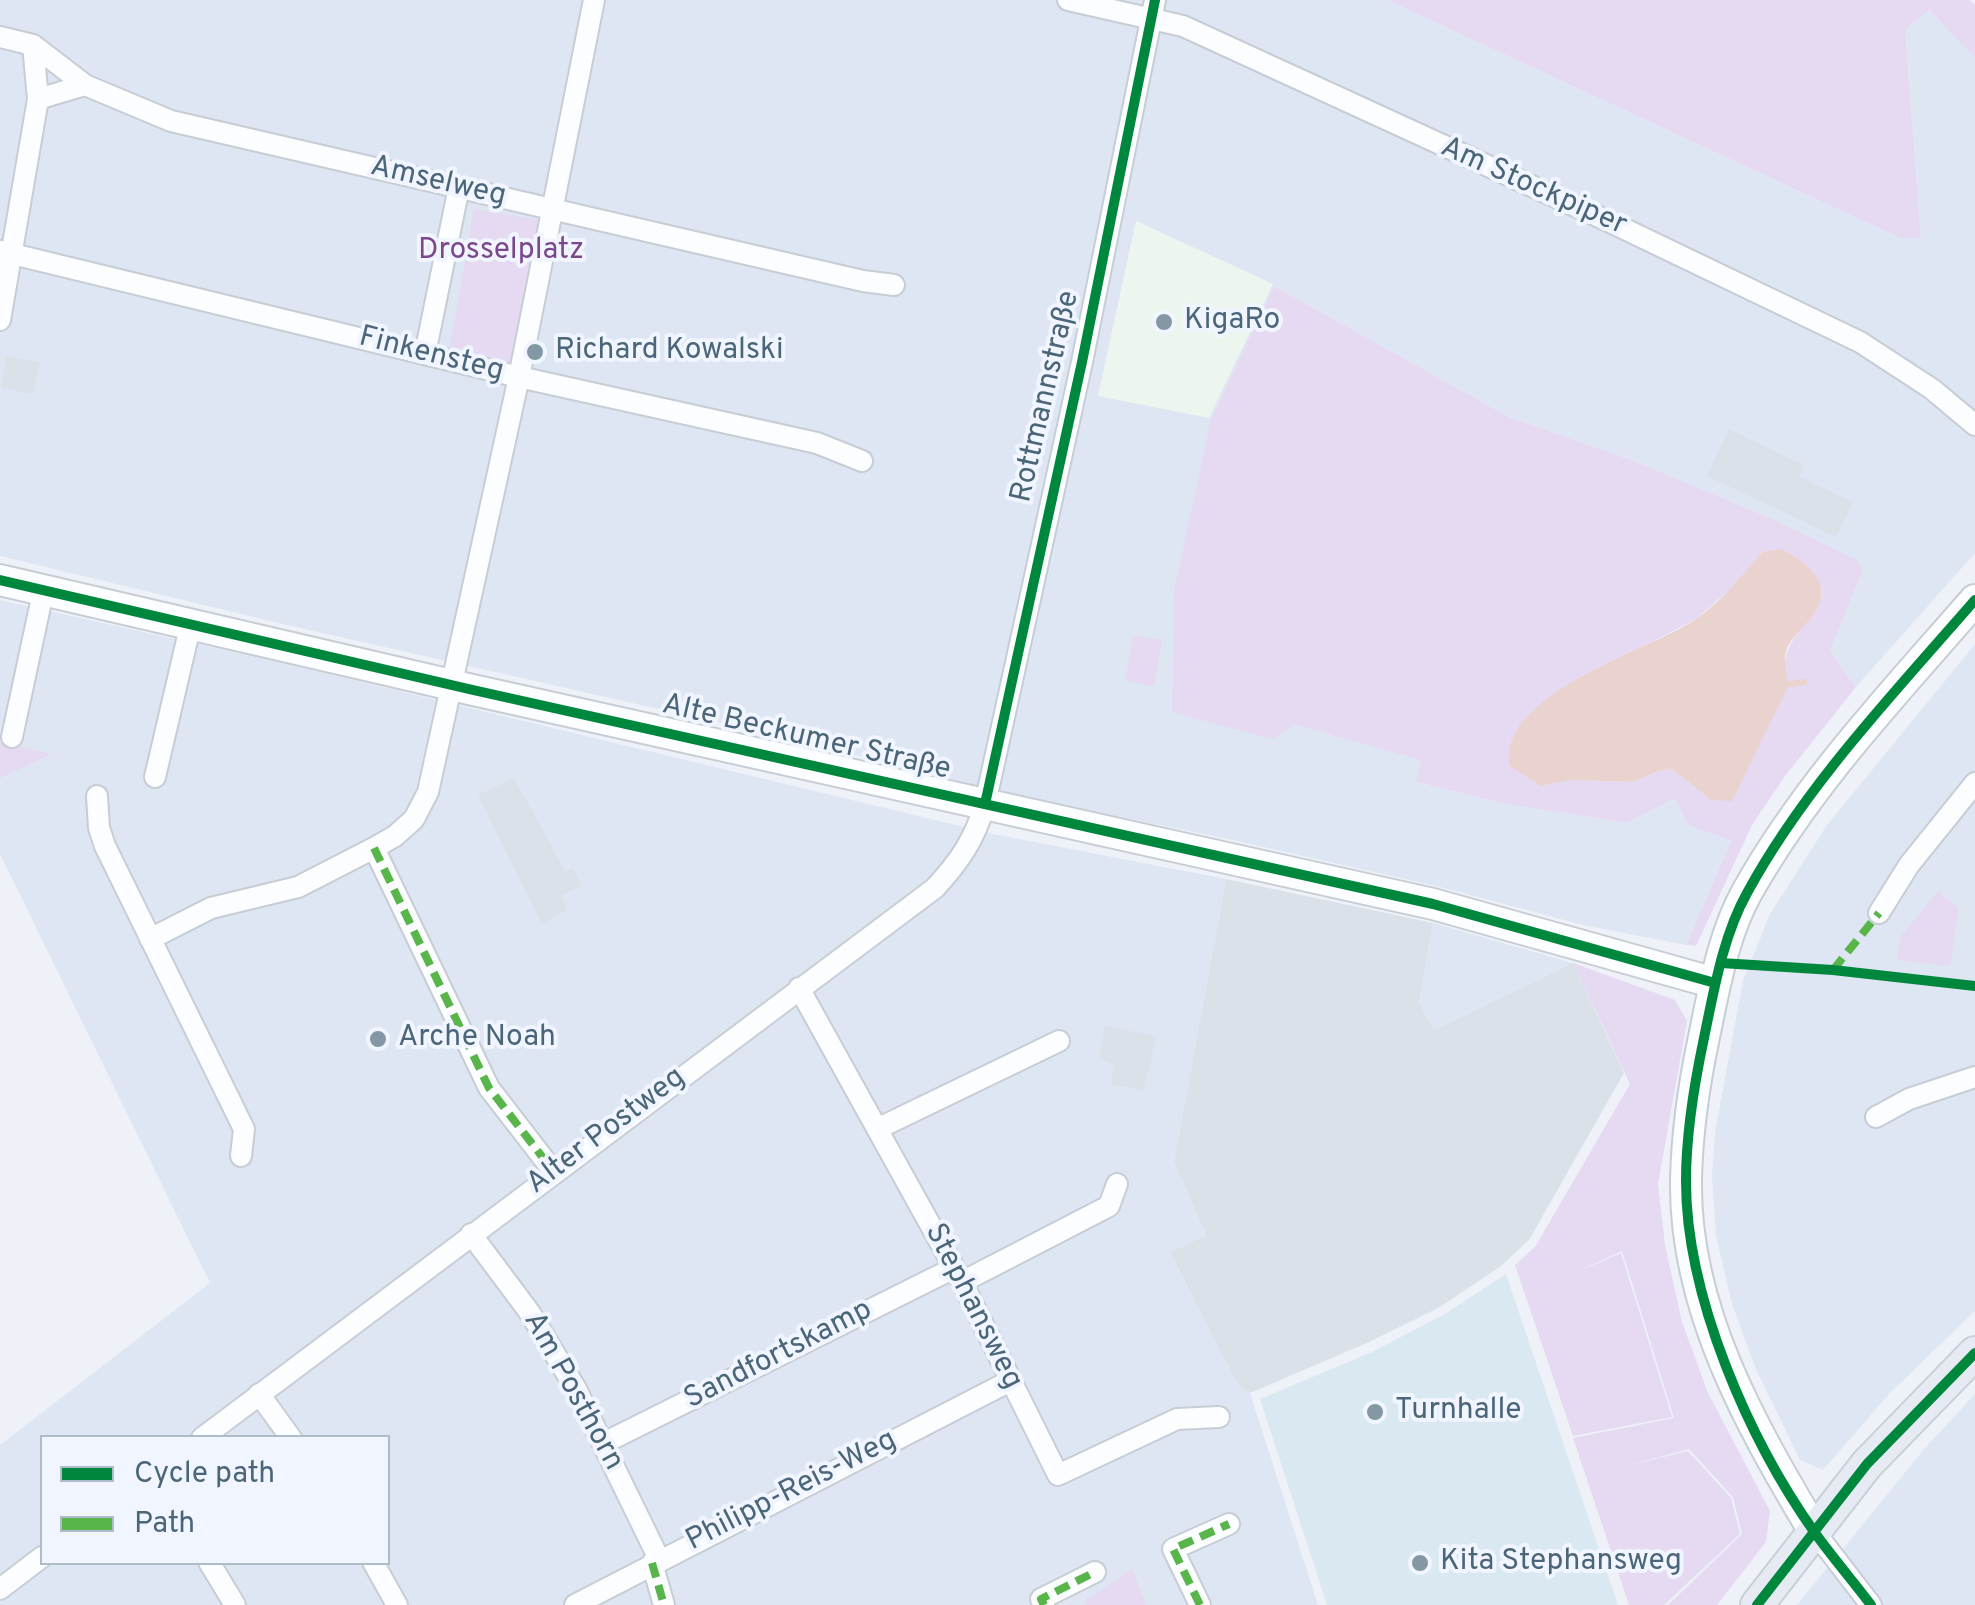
<!DOCTYPE html>
<html>
<head>
<meta charset="utf-8">
<style>
	body { margin:0 }
	#map { position:relative; width:1975px; height:1605px; overflow:hidden; background:#eef1f8; font-family:Overpass,sans-serif }
	canvas { display:block }
	.legend { position:absolute; left:40px; top:1435px; width:350px; height:130px; box-sizing:border-box; background:#f0f5ff; border:2px solid #aebcc9; margin:0; padding:12px 18px; list-style:none; font-size:30px; color:#4b6679 }
	.legend li { display:flex; align-items:center; gap:20px; height:50px }
	.legend b { width:50px; border:2px solid #aebcc9 }
</style>
</head>
<body>
<div id="map">
<canvas width="1975" height="1605"></canvas>
<ul class="legend">
<li><b style="height:12px;background:#00873e"></b>Cycle path</li>
<li><b style="height:12px;background:#57b54a"></b>Path</li>
</ul>
</div>
<script>
const ctx = document.querySelector('canvas').getContext('2d');
ctx.lineJoin = 'round';
function fill(path, color) { ctx.fillStyle = color; ctx.fill(path, 'evenodd'); }
function strokePath(path, color, width, dash) { ctx.strokeStyle = color; ctx.lineWidth = width; ctx.lineCap = dash ? 'butt' : 'round'; ctx.setLineDash(dash || []); ctx.stroke(path); }
function label(font, color, halo, rows, align = 'center') {
  ctx.font = font + ' Overpass,sans-serif'; ctx.lineWidth = 8; ctx.setLineDash([]); ctx.textBaseline = 'middle'; ctx.strokeStyle = halo; ctx.fillStyle = color; for (const [text, x, y, turn = 0] of rows) {
    ctx.save(); ctx.translate(x, y); ctx.rotate((+turn || 0) * Math.PI / 180); ctx.textAlign = isNaN(turn) ? turn : align; if (halo) ctx.strokeText(text, 0, 0); ctx.fillText(text, 0, 0); ctx.restore();
  }
}
fill(new Path2D(`
	M 0,0 L 1387,0 L 1900,238 L 1921,237 L 1905,30 L 1929,10 L 1975,56 L 1975,553 L 1856,687 L 1830,651 L 1863,570 L 1855,559 L 1768,517 L 1637,462 L 1509,417 L 1274,286 L 1211,419 L 1295,725 L 1422,760 L 1416,782 L 1502,803 L 1626,823 L 1675,797 L 1688,825 L 1731,841 L 1686,945 L 1583,925 L 1440,887 L 1237,841 L 1010,794 L 796,740 L 287,625 L 0,556 Z
	M 0,600 L 287,664 L 993,834 L 1226,879 L 1174,1162 L 1206,1235 L 1170,1254 L 1238,1384 L 1250,1393 L 1318,1605 L 0,1605 L 0,1445 L 210,1283 L 0,854 ZM 42,1438 L 388,1438 L 388,1562 L 42,1562 Z
	M 1975,644 L 1975,1311 L 1889,1394 L 1823,1470 L 1800,1460 L 1756,1369 L 1732,1304 L 1716,1236 L 1712,1177 L 1715,1132 L 1743,981 L 1770,914 L 1827,825 Z
	M 1433,923 L 1573,963 L 1434,1030 L 1419,1002 Z
	M 1975,1394 L 1975,1605 L 1797,1605 L 1925,1448 Z`), '#dee6f4');
fill(new Path2D(`
	M 1506,1274 L 1618,1605 L 1327,1605 L 1260,1399 L 1372,1352 L 1445,1314 Z`), '#dae8f1');
fill(new Path2D(`
	M 6,356 L 39,362 L 33,394 L 1,388 Z
	M 1729,429 L 1804,465 L 1799,477 L 1853,502 L 1836,537 L 1707,476 Z
	M 514,778 L 565,871 L 573,868 L 581,886 L 561,896 L 567,910 L 542,924 L 478,795 Z
	M 1226,879 L 1433,923 L 1419,1002 L 1434,1030 L 1573,963 L 1624,1073 L 1529,1240 L 1501,1266 L 1440,1307 L 1367,1343 L 1250,1393 L 1238,1385 L 1170,1253 L 1206,1235 L 1174,1162 Z
	M 1105,1026 L 1156,1036 L 1144,1091 L 1111,1084 L 1114,1066 L 1099,1057 Z`), '#dbe1e9');
fill(new Path2D(`
	M 1136,221 L 1273,284 L 1209,418 L 1098,396 Z`), '#edf6ee');
fill(new Path2D(`
	M 1387,0 L 1970,0 L 1975,5 L 1975,57 L 1929,10 L 1905,30 L 1921,238 L 1900,238 Z
	M 474,209 L 542,220 L 512,363 L 450,346 Z
	M 1274,286 L 1509,417 L 1637,462 L 1768,517 L 1856,559 L 1863,570 L 1830,651 L 1856,687 L 1785,776 L 1752,825 L 1696,946 L 1686,945 L 1731,841 L 1688,825 L 1675,798 L 1626,823 L 1502,803 L 1416,782 L 1421,760 L 1295,725 L 1272,739 L 1172,712 L 1174,591 L 1211,419 ZM 1762,552 L 1822,591 C 1813,624 1788,633 1784,666 L 1732,800 L 1711,800 L 1672,769 L 1658,771 L 1633,782 L 1570,780 L 1541,786 L 1634,651 L 1696,619 L 1735,585 Z
	M 1133,635 L 1162,640 L 1154,686 L 1125,681 Z
	M 0,742 L 51,754 L 0,778 Z
	M 1938,891 L 1959,909 L 1950,966 L 1897,960 L 1900,937 Z
	M 1573,963 L 1675,1000 L 1687,1021 L 1658,1184 L 1665,1245 L 1682,1322 L 1708,1393 L 1770,1511 L 1766,1542 L 1717,1605 L 1668,1605 L 1742,1534 L 1733,1497 L 1689,1449 L 1623,1467 L 1688,1451 L 1731,1498 L 1740,1534 L 1664,1605 L 1629,1605 L 1573,1438 L 1674,1418 L 1622,1251 L 1572,1274 L 1621,1253 L 1672,1417 L 1573,1436 L 1515,1265 L 1535,1247 L 1630,1084 Z
	M 1132,1569 L 1146,1605 L 1086,1605 L 1085,1601 Z`), '#e5daf1');
fill(new Path2D(`
	M 1781,549 C 1807,562 1836,584 1813,615 C 1806,625 1794,635 1788,646 C 1782,658 1786,672 1789,684 L 1732,801 L 1711,800 L 1672,769 L 1658,771 L 1633,782 L 1570,780 L 1541,786 L 1510,766 C 1496,694 1651,650 1696,619 C 1722,601 1742,576 1762,552 Z`), '#ead2ce');
strokePath(new Path2D(`
	M 1785,685 L 1804,682`), '#ead2ce', 6);
const street = new Path2D(`
	M 1068,0 L 1183,26 L 1608,221 L 1860,342 L 1932,389 L 1975,425
	M 0,37 L 33,45 L 85,85 L 171,121 L 863,281 L 894,285
	M 38,99 L 85,85
	M 0,251 L 519,377 L 817,443 L 862,461
	M 0,320 L 38,99 L 33,45
	M 425,354 L 459,187
	M 12,737 L 44,588
	M 155,777 L 191,623
	M 97,796 L 99,828 L 105,846 L 244,1129 L 241,1156
	M 374,848 L 489,1088 L 554,1172
	M 1879,913 L 1909,865 L 1975,783
	M 150,939 L 211,908 L 298,887 L 374,848 L 395,836 L 414,819 L 428,792 L 519,377 L 594,0
	M 799,988 L 962,1282 L 1058,1475 L 1177,1419 L 1219,1417
	M 1876,1117 L 1909,1099 L 1975,1077
	M 879,1128 L 1059,1041
	M 471,1234 L 530,1313 L 576,1389 L 659,1559
	M 962,1282 L 1109,1206 L 1117,1184
	M 259,1394 L 291,1438
	M 202,1438 L 935,888 C 959,862 975,839 985,804 L 1082,362 L 1155,0
	M 604,1443 L 954,1268
	M 1814,1531 L 1871,1605
	M 209,1562 L 235,1605
	M 373,1562 L 397,1605
	M 652,1563 L 664,1605
	M 0,1589 L 42,1557
	M 575,1605 L 1010,1381
	M 1044,1605 L 1041,1599 L 1095,1572
	M 1200,1605 L 1173,1549 L 1229,1524`);
const secondary = new Path2D(`
	M 0,580 L 473,690 L 1433,904 L 1715,983
	M 1814,1531 C 1750,1424 1684,1308 1686,1180 C 1687,1132 1694,1084 1704,1037 C 1714,989 1723,935 1747,892 C 1807,785 1895,692 1975,600`);
const primary = new Path2D(`
	M 1757,1605 L 1867,1464 L 1975,1353`);
strokePath(street, '#c7cdd4', 24);
strokePath(secondary, '#c7cdd5', 34);
strokePath(primary, '#c7d0d7', 36);
strokePath(street, '#fcfdfe', 20);
strokePath(secondary, '#fcfdfe', 30);
strokePath(primary, '#e6eaf3', 32);
strokePath(new Path2D(`
	M 374,848 L 489,1088 L 554,1172
	M 1833,970 L 1879,913
	M 652,1563 L 664,1605
	M 1044,1605 L 1041,1599 L 1095,1572
	M 1200,1605 L 1173,1549 L 1229,1524`), '#57b54a', 8, [15, 8]);
strokePath(new Path2D(`
	M 0,580 L 473,690 L 1433,904 L 1715,983
	M 985,804 L 1082,362 L 1155,0
	M 1721,963 L 1833,970 L 1975,986
	M 1757,1605 L 1867,1464 L 1975,1353
	M 1871,1605 C 1853,1581 1833,1558 1815,1533 C 1749,1440 1686,1297 1686,1181 C 1686,1133 1694,1085 1704,1038 C 1714,990 1723,936 1747,893 C 1805,786 1896,691 1975,600`), '#00873e', 10);
for (const [x, y, r, color] of [
	[1164,322,10,"#8497a5"],
	[535,352,10,"#8497a5"],
	[378,1039,10,"#8497a5"],
	[1375,1412,10,"#8497a5"],
	[1420,1563,10,"#8497a5"]
]) { const dot = new Path2D(); dot.arc(x, y, r, 0, 2 * Math.PI); ctx.fillStyle = color; ctx.fill(dot); strokePath(dot, '#f0f5ff', 4); }
label('30px', '#4b6679', '#f0f5ff', [
	["Amselweg",438,183,13],
	["Am Stockpiper",1533,188,24],
	["Finkensteg",431,356,14],
	["Rottmannstraße",1047,397,-77],
	["Alte Beckumer Straße",806,739,13],
	["Alter Postweg",607,1132,-37],
	["Stephansweg",972,1307,63],
	["Sandfortskamp",779,1356,-27],
	["Am Posthorn",572,1392,61],
	["Philipp-Reis-Weg",792,1492,-27]
]);
label('30px', '#7a488b', '#f0f5ff', [
	["Drosselplatz",501,252]
]);
label('30px', '#4b6679', '#f0f5ff', [
	["KigaRo",1184,322],
	["Richard Kowalski",555,352],
	["Arche Noah",398,1039],
	["Turnhalle",1395,1412],
	["Kita Stephansweg",1440,1563]
], 'left');
</script>
</body>
</html>
